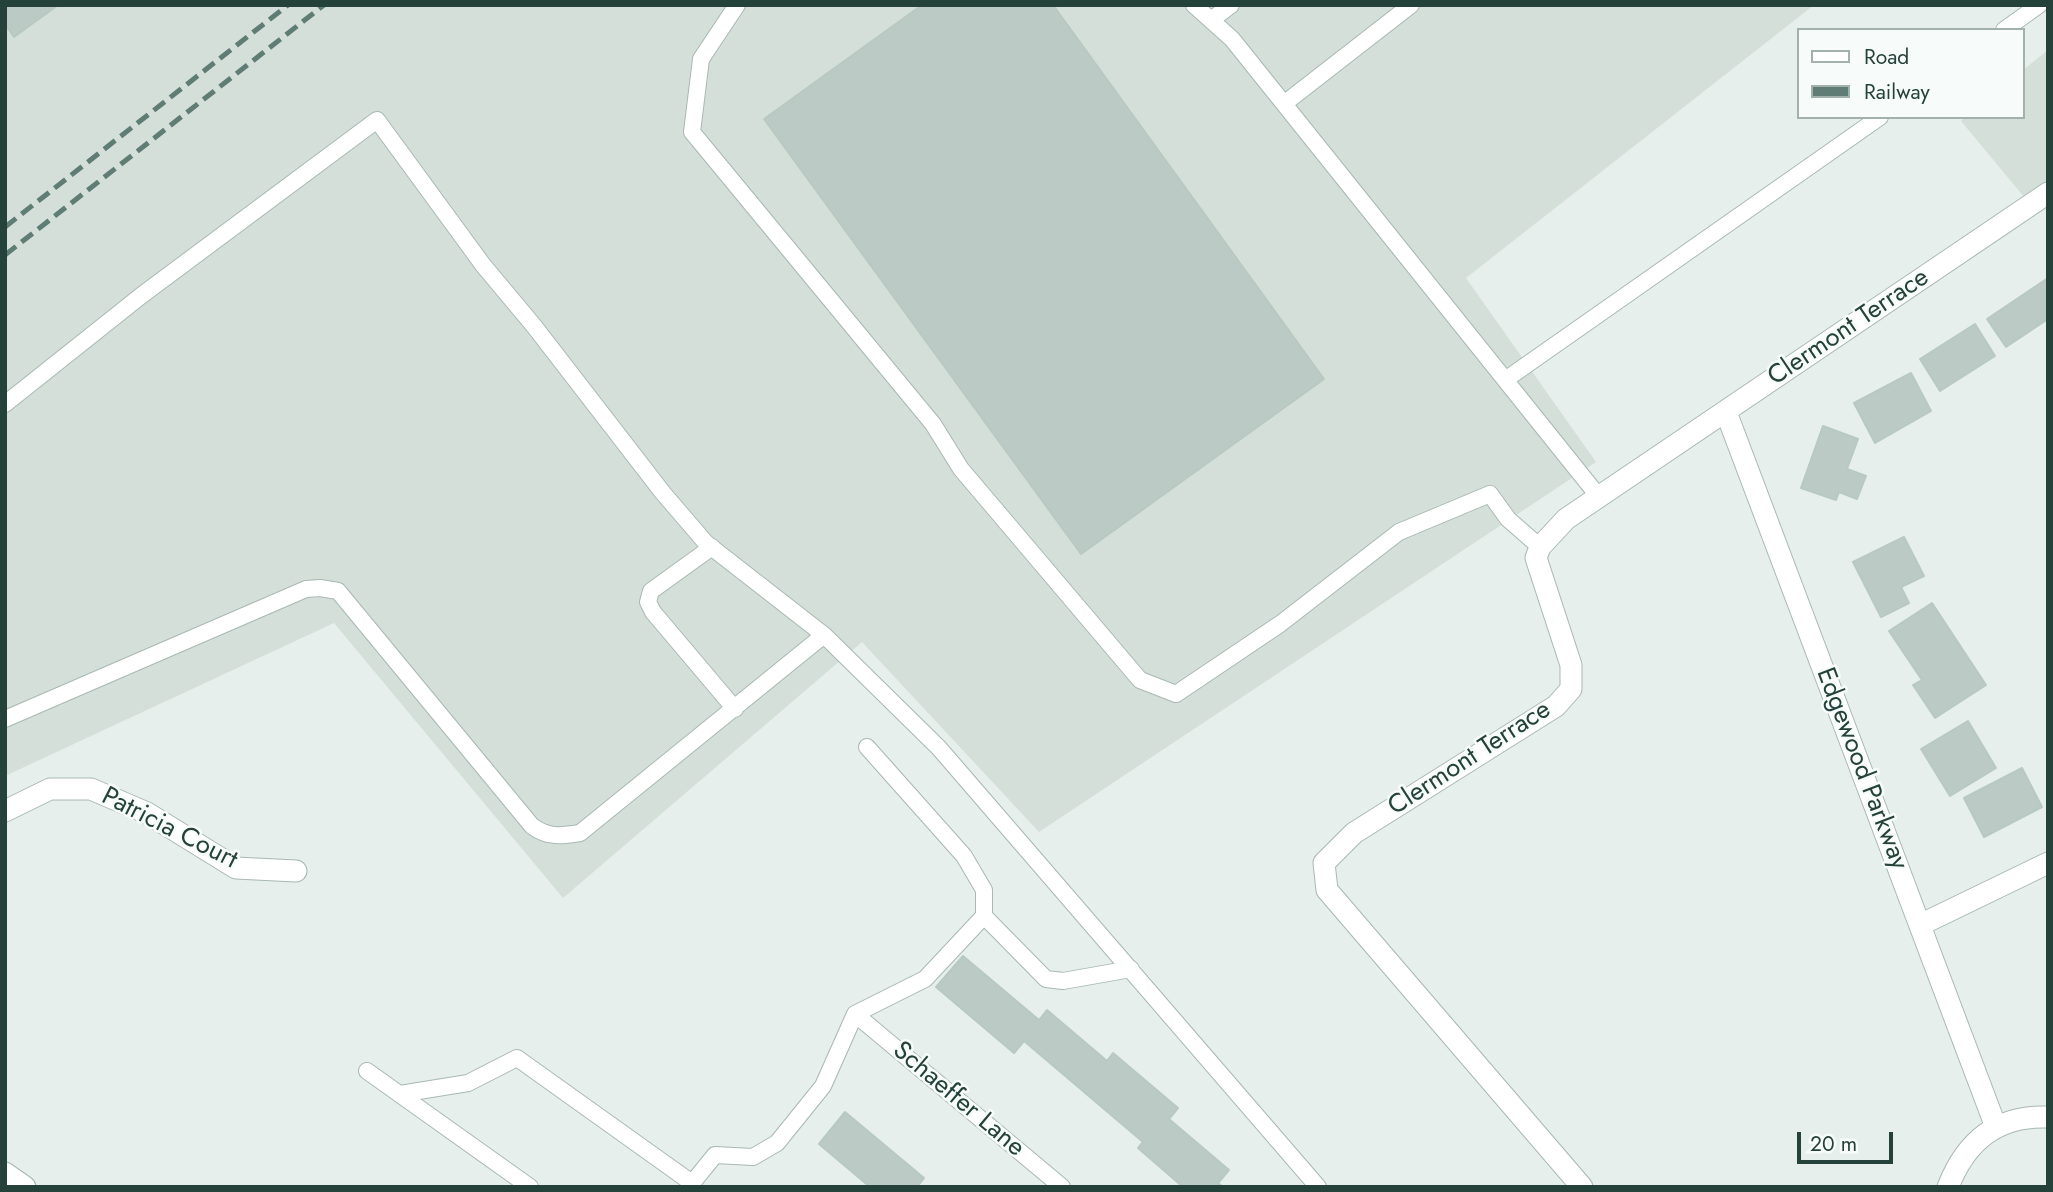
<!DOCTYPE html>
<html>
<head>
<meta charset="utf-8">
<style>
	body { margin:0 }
	#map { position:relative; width:2053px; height:1192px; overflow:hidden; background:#e6efeb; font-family:Jost,sans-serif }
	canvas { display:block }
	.frame { position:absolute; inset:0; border:7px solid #24423a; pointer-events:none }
	.legend { position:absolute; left:1797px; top:28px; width:228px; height:91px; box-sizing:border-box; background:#f7fbf9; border:2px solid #a3b1ad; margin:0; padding:9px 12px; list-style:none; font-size:21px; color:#24423a }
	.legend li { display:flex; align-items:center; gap:14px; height:35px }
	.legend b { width:35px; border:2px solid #a3b1ad }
	.scale { position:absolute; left:1797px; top:1132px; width:96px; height:32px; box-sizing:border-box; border:4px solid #24423a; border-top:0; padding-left:9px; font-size:21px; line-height:24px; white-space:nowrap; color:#24423a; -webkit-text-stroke:5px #f7fbf9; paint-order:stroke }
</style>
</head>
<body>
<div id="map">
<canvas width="2053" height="1192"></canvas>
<div class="frame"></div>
<ul class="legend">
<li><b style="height:9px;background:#fff"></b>Road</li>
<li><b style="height:9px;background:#5f7d75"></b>Railway</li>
</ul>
<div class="scale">20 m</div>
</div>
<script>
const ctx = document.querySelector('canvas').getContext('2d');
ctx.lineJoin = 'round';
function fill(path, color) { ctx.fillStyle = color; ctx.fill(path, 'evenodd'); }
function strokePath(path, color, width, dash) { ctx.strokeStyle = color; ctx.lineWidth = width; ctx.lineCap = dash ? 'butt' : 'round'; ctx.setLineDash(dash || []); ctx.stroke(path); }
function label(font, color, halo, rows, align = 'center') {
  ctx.font = font + ' Jost,sans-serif'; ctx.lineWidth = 5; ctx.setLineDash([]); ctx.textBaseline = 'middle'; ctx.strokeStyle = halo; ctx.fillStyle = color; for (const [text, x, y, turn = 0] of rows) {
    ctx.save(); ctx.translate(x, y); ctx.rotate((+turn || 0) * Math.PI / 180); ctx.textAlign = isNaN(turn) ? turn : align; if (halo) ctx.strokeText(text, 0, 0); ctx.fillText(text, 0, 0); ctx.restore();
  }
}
fill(new Path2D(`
	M 5,5 L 1814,5 L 1466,278 L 1596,462 L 1039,832 L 862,642 L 563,898 L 334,623 L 5,776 Z
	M 2048,50 L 2048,201 L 2034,209 L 1961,121 L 1965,117 L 2023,117 L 2023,70 Z`), '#d4dfda');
const building = new Path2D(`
	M 5,5 L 58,5 L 14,37 L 5,24 Z
	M 922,5 L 1053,5 L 1324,379 L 1081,554 L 764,119 Z
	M 2048,278 L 2048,319 L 2006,347 L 1987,319 Z
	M 1975,324 L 1995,356 L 1940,391 L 1920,359 Z
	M 1911,373 L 1931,411 L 1875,443 L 1854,403 Z
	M 1823,426 L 1858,439 L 1847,469 L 1866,476 L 1857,499 L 1839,492 L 1836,500 L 1801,488 Z
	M 1904,537 L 1924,576 L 1901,587 L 1909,603 L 1881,617 L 1853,562 Z
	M 1932,603 L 1986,685 L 1935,718 L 1913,685 L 1922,680 L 1889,631 Z
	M 1968,721 L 1996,768 L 1950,796 L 1921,749 Z
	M 2022,768 L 2042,807 L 1984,837 L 1964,798 Z
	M 963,956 L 1039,1020 L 1047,1010 L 1107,1061 L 1113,1053 L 1178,1108 L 1169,1119 L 1229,1170 L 1218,1183 L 1223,1187 L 1183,1187 L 1138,1148 L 1143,1142 L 1024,1041 L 1014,1053 L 936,987 Z
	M 845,1112 L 924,1178 L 917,1187 L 870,1187 L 819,1144 Z`);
fill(building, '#bbcac4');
strokePath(building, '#b8c9c2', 2);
const service = new Path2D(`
	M 737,5 L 701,59 L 692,132 L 933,424 L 961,469 L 1140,680 L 1176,694 L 1280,624 L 1399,532 L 1490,494 L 1508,519 L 1540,547
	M 1194,5 L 1232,39 L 1599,497
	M 1211,20 L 1231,5
	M 2004,30 L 2039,5
	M 1285,103 L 1411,5
	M 1505,380 L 1880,117
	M 5,404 L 142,295 L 377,120 L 483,265 L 534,326 L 663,493 L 706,543 L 824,635 L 580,833 C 562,836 548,838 532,826 L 338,591 L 320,588 L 306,589 L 5,719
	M 712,547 L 651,591 L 648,602 L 653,612 L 735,709
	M 824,635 L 939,748 L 1318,1187
	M 984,916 L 1046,979 L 1063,981 L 1131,969
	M 855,1014 L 1062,1187
	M 367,1071 L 530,1187
	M 400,1094 L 468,1083 L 517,1058 L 692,1183
	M 689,1187 L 715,1155 L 753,1157 L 777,1143 L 823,1086 L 855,1014 L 925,979 L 984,916 L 984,890 L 964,856 L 867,747`);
const minor = new Path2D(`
	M 1726,412 L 1996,1127
	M 5,811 L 50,789 L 91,789 L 147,813 L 236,868 L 296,871
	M 1920,925 L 2048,863
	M 5,1173 L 25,1187
	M 1582,1187 L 1327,890 L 1324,863 L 1354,833 L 1556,706 L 1571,689 L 1571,665 L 1536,558 L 1540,547 L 1566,519 L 2048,193
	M 1948,1187 C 1966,1141 1997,1115 2048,1117`);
strokePath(service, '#a8b8b2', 18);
strokePath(minor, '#a8b8b2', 23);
strokePath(service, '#fff', 16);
strokePath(minor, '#fff', 21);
strokePath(new Path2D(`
	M 5,227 L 288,5
	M 5,255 L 324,5`), '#5f7d75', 5, [14, 7]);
label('26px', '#24423a', '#f7fbf9', [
	["Clermont Terrace",1849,328,-34],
	["Clermont Terrace",1470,759,-33],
	["Edgewood Parkway",1861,769,69],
	["Patricia Court",169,829,27],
	["Schaeffer Lane",958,1100,40]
]);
</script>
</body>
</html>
